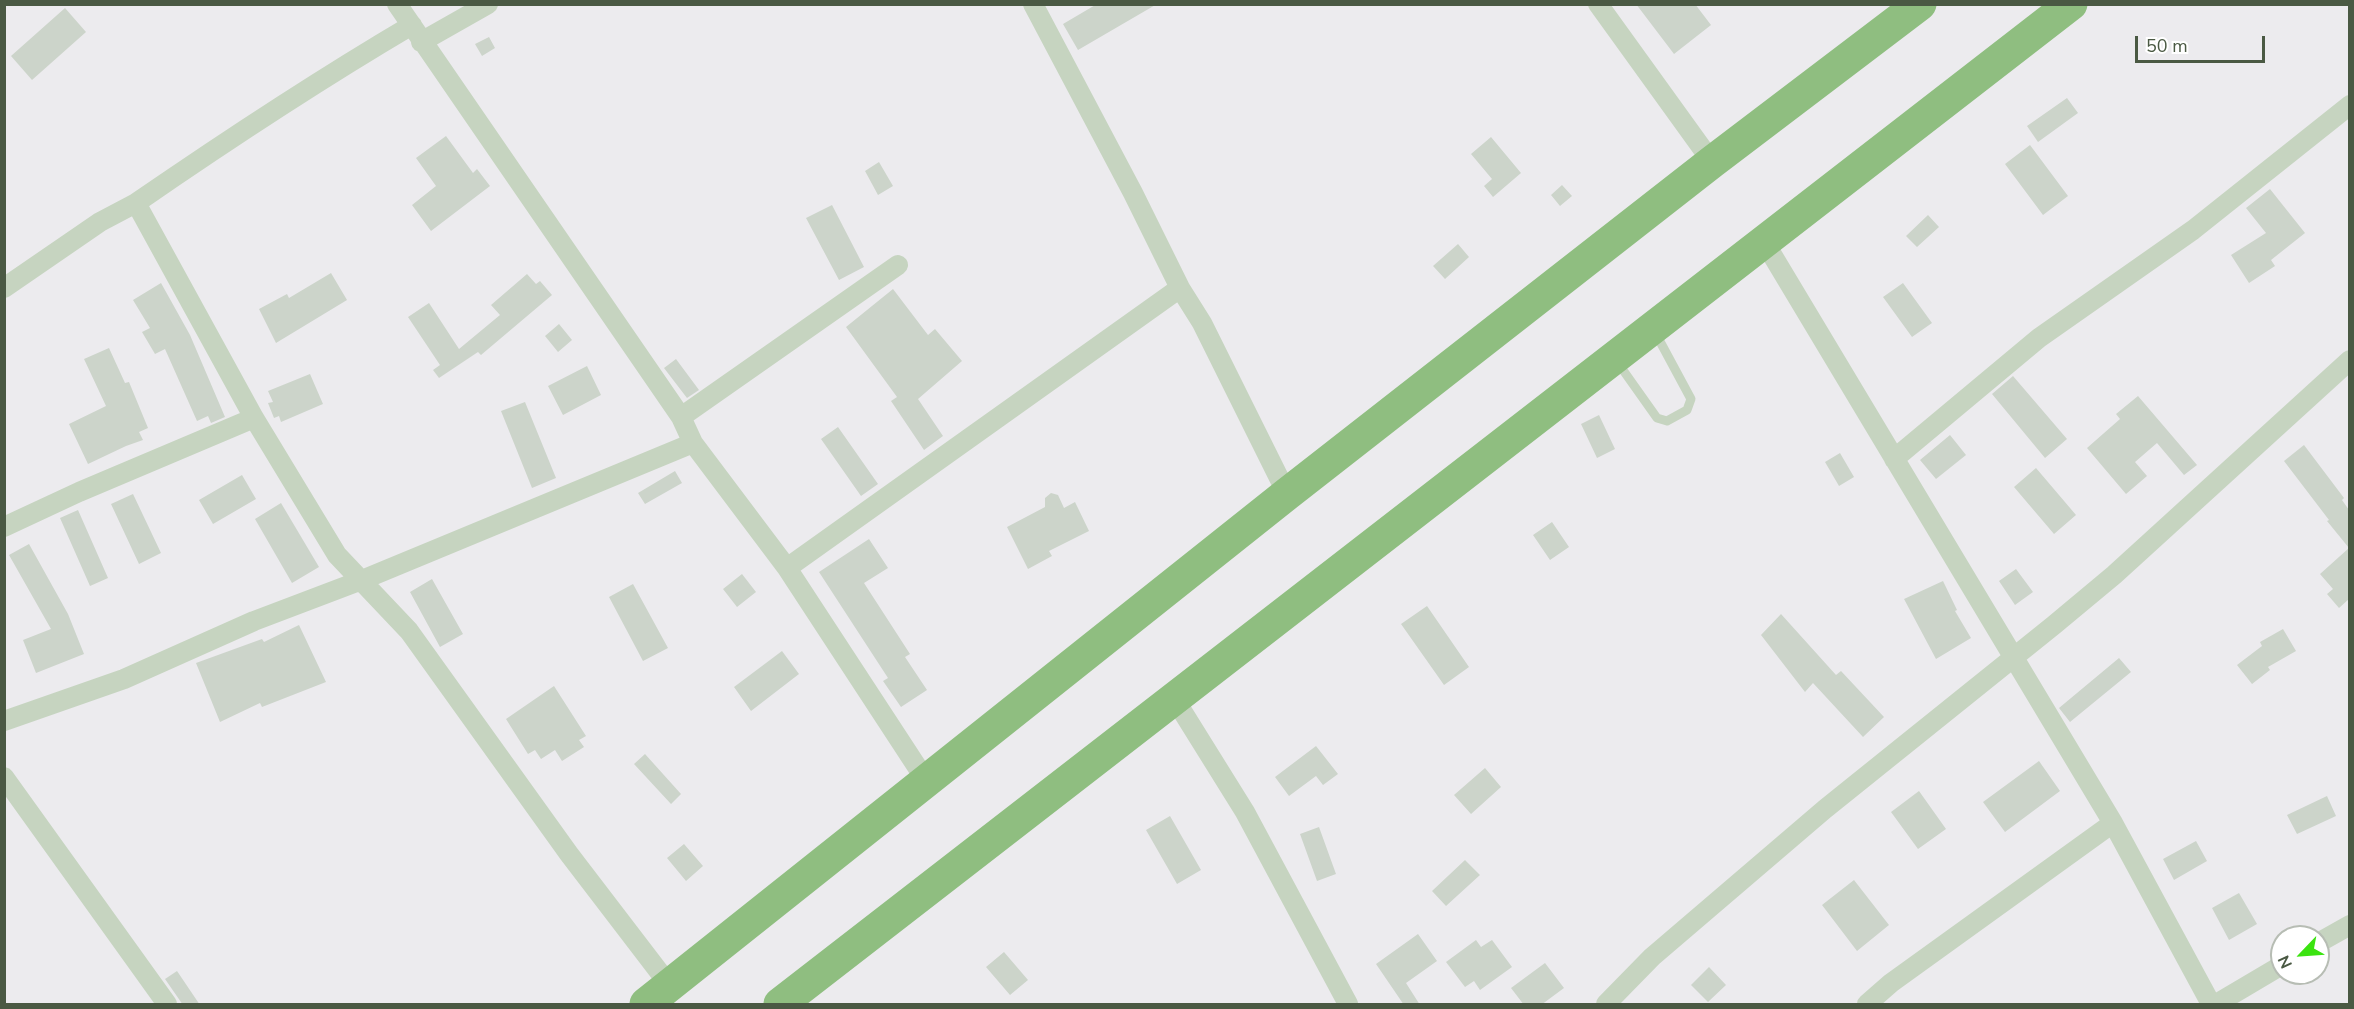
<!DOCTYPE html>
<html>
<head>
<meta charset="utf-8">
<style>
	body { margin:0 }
	#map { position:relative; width:2354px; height:1009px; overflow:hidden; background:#ecebee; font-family:"Nunito Sans",sans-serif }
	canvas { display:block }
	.frame { position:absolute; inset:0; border:6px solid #4a5943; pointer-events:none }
	.north { position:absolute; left:2270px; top:925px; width:60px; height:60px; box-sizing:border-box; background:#fff; border:2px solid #b7bdb4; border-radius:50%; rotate:245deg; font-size:16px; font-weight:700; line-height:24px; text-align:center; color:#4a5943 }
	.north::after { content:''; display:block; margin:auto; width:21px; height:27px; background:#3be310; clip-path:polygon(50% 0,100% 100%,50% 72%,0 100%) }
	.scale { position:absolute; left:2135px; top:36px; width:130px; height:27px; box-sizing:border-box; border:3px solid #4a5943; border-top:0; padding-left:8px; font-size:18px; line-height:21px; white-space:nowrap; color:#4a5943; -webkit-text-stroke:4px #fff; paint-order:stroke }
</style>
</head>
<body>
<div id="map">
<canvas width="2354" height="1009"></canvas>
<div class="frame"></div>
<div class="north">N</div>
<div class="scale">50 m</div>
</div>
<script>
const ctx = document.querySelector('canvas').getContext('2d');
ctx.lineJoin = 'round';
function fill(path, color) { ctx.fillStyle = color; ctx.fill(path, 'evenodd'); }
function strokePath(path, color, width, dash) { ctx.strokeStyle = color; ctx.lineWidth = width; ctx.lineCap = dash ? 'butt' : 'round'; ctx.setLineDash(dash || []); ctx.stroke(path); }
fill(new Path2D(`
	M 1097,4 L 1157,4 L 1078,50 L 1063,24 Z
	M 1636,4 L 1695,4 L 1711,25 L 1674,54 Z
	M 65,8 L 86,32 L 32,80 L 11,56 Z
	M 489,37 L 495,48 L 482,56 L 475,44 Z
	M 2067,98 L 2078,113 L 2038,142 L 2027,126 Z
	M 446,136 L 473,173 L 477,169 L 490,186 L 431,231 L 412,205 L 436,186 L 416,158 Z
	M 1491,137 L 1521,173 L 1493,197 L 1484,186 L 1492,179 L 1471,154 Z
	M 2030,145 L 2068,196 L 2043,215 L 2005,164 Z
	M 879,162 L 893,186 L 878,195 L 865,171 Z
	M 1562,185 L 1572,196 L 1560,206 L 1551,195 Z
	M 2270,189 L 2305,233 L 2271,260 L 2275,266 L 2249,283 L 2231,255 L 2266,233 L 2246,208 Z
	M 832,205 L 864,267 L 839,280 L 806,218 Z
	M 1928,215 L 1939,227 L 1917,247 L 1906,236 Z
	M 1458,244 L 1469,257 L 1445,279 L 1433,266 Z
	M 331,273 L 347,300 L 276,343 L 259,309 L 287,294 L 289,298 Z
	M 527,274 L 536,284 L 540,281 L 552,295 L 481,355 L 478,352 L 439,378 L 433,370 L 440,365 L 408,317 L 429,303 L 459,349 L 500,315 L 491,305 Z
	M 161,283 L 190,335 L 225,417 L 211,423 L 208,416 L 197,421 L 165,349 L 155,354 L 142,332 L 150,328 L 133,300 Z
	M 1903,283 L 1932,323 L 1912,337 L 1883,297 Z
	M 893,289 L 928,335 L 935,329 L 962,361 L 918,399 L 943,436 L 924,450 L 891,401 L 897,397 L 846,327 Z
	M 559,324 L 572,340 L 558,352 L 545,336 Z
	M 109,348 L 125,383 L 129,382 L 148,428 L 139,432 L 143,440 L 126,446 L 88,464 L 69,424 L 106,406 L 84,359 Z
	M 676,359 L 699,390 L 687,398 L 664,368 Z
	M 587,366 L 601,395 L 563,415 L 548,386 Z
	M 310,374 L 323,404 L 281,422 L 279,416 L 274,418 L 268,403 L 273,402 L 268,391 Z
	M 2013,376 L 2067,439 L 2045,458 L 1992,394 Z
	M 2138,396 L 2197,465 L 2184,475 L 2157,443 L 2135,462 L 2147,476 L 2126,494 L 2087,448 L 2120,419 L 2116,414 Z
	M 525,402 L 556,478 L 532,488 L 501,411 Z
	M 1599,415 L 1615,449 L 1597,458 L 1581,424 Z
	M 838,427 L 878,484 L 861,496 L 821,439 Z
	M 1950,435 L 1966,455 L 1936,479 L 1920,460 Z
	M 2304,445 L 2344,498 L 2342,500 L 2349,510 L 2349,548 L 2327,521 L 2329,520 L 2284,461 Z
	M 1840,453 L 1854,477 L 1839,486 L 1825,462 Z
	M 2036,468 L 2076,515 L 2054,534 L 2014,487 Z
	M 675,471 L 682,483 L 645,504 L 638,493 Z
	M 242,475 L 256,499 L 213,524 L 199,500 Z
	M 1051,493 L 1058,495 L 1064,508 L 1075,502 L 1089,531 L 1049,551 L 1052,556 L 1028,569 L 1007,527 L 1045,507 L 1045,498 Z
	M 133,494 L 161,553 L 139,564 L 111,504 Z
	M 281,503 L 319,567 L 292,583 L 255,519 Z
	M 78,510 L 108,578 L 90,586 L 60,518 Z
	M 1552,522 L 1569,547 L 1550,560 L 1533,535 Z
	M 869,539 L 888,568 L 864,583 L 910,654 L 905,657 L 927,690 L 901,707 L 883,681 L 888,678 L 819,572 Z
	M 29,544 L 68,614 L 84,654 L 36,673 L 23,640 L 51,629 L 9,555 Z
	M 2349,548 L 2349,599 L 2339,608 L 2327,594 L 2333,589 L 2320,574 Z
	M 2016,569 L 2033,592 L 2015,605 L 1999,581 Z
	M 742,574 L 756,592 L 737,607 L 723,589 Z
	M 432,579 L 463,634 L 440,647 L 410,592 Z
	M 1943,581 L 1957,610 L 1955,611 L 1971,638 L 1936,659 L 1904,599 Z
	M 633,584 L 668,648 L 643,661 L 609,597 Z
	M 1427,606 L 1469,667 L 1444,685 L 1401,624 Z
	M 1781,614 L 1836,675 L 1841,671 L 1884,717 L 1863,737 L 1813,683 L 1805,692 L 1761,635 Z
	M 299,625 L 326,682 L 262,707 L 260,703 L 220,722 L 196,663 L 262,639 L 264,642 Z
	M 2283,629 L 2296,651 L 2268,667 L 2270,670 L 2252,684 L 2237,665 L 2262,646 L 2260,642 Z
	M 782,651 L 799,674 L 751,711 L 734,687 Z
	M 2119,658 L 2131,672 L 2070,722 L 2059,708 Z
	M 554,686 L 586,736 L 579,740 L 584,747 L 562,761 L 555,750 L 541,759 L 535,750 L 528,754 L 506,719 Z
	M 1316,746 L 1338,774 L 1323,785 L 1316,776 L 1289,796 L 1275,777 Z
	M 645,754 L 681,794 L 671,804 L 634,764 Z
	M 2039,761 L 2060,791 L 2005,832 L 1983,802 Z
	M 1485,768 L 1501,787 L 1471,814 L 1454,795 Z
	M 1919,791 L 1946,829 L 1918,849 L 1891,812 Z
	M 2327,796 L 2336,816 L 2297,834 L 2287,815 Z
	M 1170,816 L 1201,870 L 1177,884 L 1146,830 Z
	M 1319,827 L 1336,874 L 1317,881 L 1300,834 Z
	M 2196,841 L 2207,861 L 2174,880 L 2163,859 Z
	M 684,844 L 703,866 L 686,881 L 667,858 Z
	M 1465,860 L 1480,875 L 1446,906 L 1432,891 Z
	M 1854,880 L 1889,925 L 1857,951 L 1822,905 Z
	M 2239,893 L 2257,924 L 2229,940 L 2212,908 Z
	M 1418,934 L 1437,961 L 1406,983 L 1420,1005 L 1404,1005 L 1376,964 Z
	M 1476,940 L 1481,947 L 1492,940 L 1512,967 L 1480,990 L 1474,981 L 1465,987 L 1446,962 Z
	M 1004,952 L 1028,980 L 1010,995 L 986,967 Z
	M 1545,963 L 1564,988 L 1541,1005 L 1524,1005 L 1511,988 Z
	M 1709,967 L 1726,985 L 1708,1002 L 1691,985 Z
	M 177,971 L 200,1005 L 183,1005 L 165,979 Z`), '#ccd4ca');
strokePath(new Path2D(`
	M 1618,363 L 1657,418 L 1667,421 L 1687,410 L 1691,399 L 1656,334`), '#c6d4c0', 9);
strokePath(new Path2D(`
	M 397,4 L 681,417 L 693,443 L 787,568 L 927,782
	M 1033,4 L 1133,193 L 1180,288
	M 1598,4 L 1712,162
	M 421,42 L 488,4
	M 136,203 C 226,141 317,81 412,25
	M 1765,243 L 2113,823 L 2211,1004
	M 4,288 L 100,222 L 136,203 L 254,418 L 337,555 L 409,631 L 569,854 L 670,986
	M 681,417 L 898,265
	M 1894,459 L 2039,338 L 2193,230 L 2350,105
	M 4,527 L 79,492 L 254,418
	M 787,568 L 1180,288 L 1202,323 L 1287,494
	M 1174,698 L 1245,812 L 1348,1004
	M 4,721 L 124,679 L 254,621 L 362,580 L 693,443
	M 4,777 L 167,1004
	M 2318,943 L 2350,925
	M 1606,1004 L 1652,957 L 1825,809 L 2054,625 L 2114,575 L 2350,360
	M 1867,1004 L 1891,983 L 2113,823
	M 2216,1004 L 2282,965`), '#c6d4c0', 20);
strokePath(new Path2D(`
	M 646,1004 L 1287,494 L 1712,162 L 1920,4
	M 780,1004 L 2071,4`), '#8fbe80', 33);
</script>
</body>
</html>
